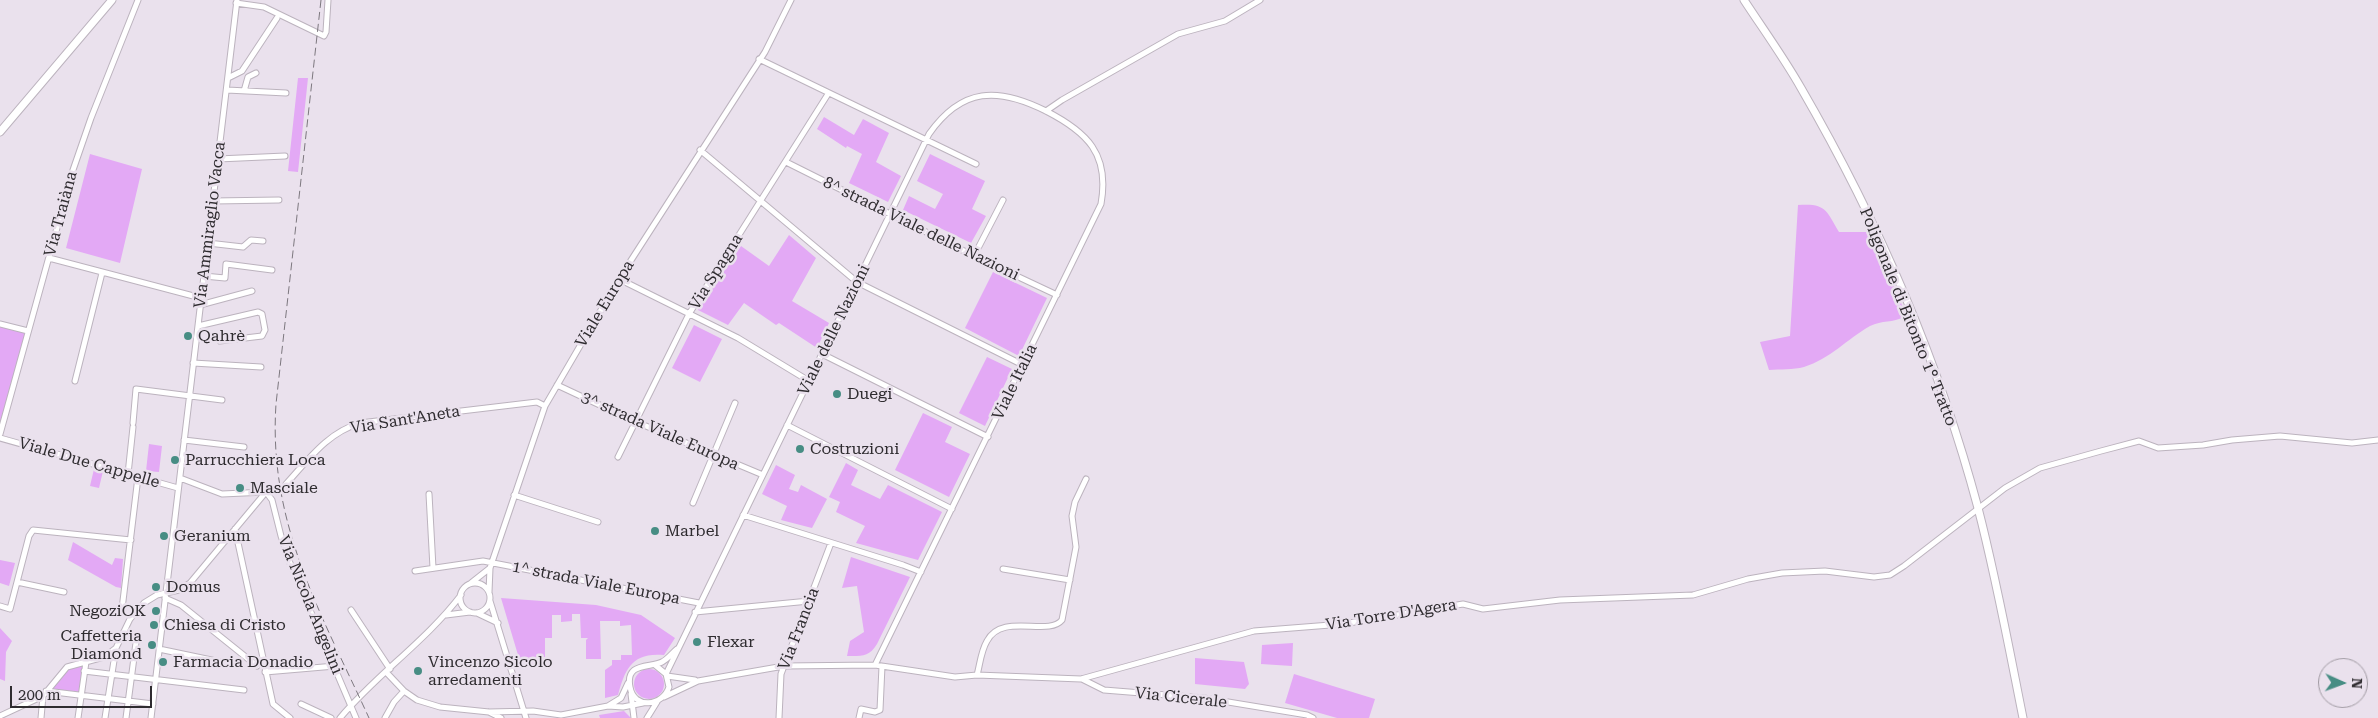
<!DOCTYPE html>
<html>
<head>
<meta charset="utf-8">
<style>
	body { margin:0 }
	#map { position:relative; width:2378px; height:718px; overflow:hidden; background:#eae1ed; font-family:"Roboto Serif",serif }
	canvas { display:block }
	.north { position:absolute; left:2318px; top:658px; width:50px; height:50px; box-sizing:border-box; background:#eae1ed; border:1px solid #9f99a1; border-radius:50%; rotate:92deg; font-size:14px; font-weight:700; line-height:20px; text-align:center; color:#2f2c30 }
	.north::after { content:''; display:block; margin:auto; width:18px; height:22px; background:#478d84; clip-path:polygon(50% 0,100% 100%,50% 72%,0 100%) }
	.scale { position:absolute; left:10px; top:686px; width:142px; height:22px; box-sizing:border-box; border:2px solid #2f2c30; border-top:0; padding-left:6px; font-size:15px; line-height:18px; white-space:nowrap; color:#2f2c30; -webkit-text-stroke:4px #eae1ed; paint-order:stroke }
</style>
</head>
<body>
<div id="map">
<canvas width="2378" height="718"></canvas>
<div class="north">N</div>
<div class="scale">200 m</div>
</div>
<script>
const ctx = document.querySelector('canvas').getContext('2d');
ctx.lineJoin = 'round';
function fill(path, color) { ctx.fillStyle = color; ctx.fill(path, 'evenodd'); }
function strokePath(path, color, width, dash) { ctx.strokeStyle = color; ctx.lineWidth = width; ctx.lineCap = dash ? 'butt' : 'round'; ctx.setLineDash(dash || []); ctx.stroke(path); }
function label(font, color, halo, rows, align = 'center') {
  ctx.font = font + ' "Roboto Serif",serif'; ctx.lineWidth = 5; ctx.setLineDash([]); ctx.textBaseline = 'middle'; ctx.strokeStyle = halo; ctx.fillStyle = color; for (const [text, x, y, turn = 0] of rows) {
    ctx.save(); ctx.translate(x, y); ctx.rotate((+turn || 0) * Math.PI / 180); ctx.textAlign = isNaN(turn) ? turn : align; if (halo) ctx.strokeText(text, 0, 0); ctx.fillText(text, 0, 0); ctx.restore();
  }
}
fill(new Path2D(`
	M 298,78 L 308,78 L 298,172 L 288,171 Z
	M 824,117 L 854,135 L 863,119 L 889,133 L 876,162 L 901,176 L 888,202 L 849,183 L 862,154 L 847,146 L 846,148 L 817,129 Z
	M 90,154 L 142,169 L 120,263 L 66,248 Z
	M 930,154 L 985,181 L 972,209 L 986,216 L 971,243 L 903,210 L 909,196 L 935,209 L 943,194 L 917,181 Z
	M 1798,205 C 1826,203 1826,210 1839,232 L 1871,232 L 1904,310 L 1904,317 C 1893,323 1882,320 1870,326 C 1847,339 1830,359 1804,367 C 1793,370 1780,369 1769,370 L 1760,342 L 1790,336 Z
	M 789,235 L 816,258 L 792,301 L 829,323 L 817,348 L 779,323 L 776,325 L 744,303 L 728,325 L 698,310 L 741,246 L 769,266 Z
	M 993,272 L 1047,298 L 1019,356 L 965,328 Z
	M 0,324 L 26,331 L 0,423 Z
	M 694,325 L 722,339 L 700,382 L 672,368 Z
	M 987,357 L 1012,369 L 985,426 L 959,413 Z
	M 923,413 L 952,427 L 945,442 L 970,454 L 949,497 L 895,470 Z
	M 149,444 L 162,446 L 159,472 L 146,471 Z
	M 846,463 L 858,470 L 851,485 L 880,499 L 888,485 L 942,512 L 918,560 L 856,543 L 865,526 L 836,512 L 840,502 L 829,497 Z
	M 776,465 L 795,475 L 789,489 L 798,492 L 801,485 L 827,499 L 812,528 L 781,520 L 787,506 L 762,494 Z
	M 94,469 L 103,471 L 99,488 L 90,486 Z
	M 73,542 L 112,565 L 115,558 L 123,559 L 121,588 L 116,587 L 68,560 Z
	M 851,557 L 910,577 L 877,644 C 869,657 862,656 847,656 L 850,641 L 864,632 L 857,586 L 842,588 Z
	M 0,560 L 15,563 L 9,586 L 0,583 Z
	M 501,598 L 596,605 L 641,615 L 675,638 L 664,655 C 632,652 625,669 618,695 L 605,698 L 605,670 L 612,665 L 612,660 L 621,660 L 621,655 L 632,655 L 631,625 L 620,626 L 620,621 L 600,621 L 601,659 L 586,659 L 586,640 L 588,638 L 581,638 L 580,614 L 572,614 L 572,621 L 561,622 L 561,615 L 552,615 L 552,638 L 545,638 L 545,657 L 540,657 L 540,665 L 521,665 Z
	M 0,628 L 12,641 L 6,652 L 5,681 L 0,679 Z
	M 1293,643 L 1292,666 L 1261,664 L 1262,645 Z
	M 1195,658 L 1244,662 L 1249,684 L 1245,689 L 1195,684 Z
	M 83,665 L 80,693 L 52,690 L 69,669 Z
	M634 684a15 15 0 1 1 30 0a15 15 0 1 1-30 0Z
	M 1294,674 L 1375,699 L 1369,718 L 1337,718 L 1285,703 Z
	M 624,711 L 631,718 L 600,718 L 599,715 Z`), '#e3a9f5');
const minor = new Path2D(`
	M 236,3 L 264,7 L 324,36 L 326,32 L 328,0
	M 759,59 L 976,164
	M 228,78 L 242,71 L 277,18
	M 227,90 L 286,93
	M 244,91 L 248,77 L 256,73
	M 1046,111 L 1062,100 L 1178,34 L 1225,21 L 1260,0
	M 700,150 L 857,282 L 1023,365
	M 218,159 L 285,156
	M 786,162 L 974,256 L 1057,295
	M 213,201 L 279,200
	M 208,243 L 243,247 L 251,240 L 263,241
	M 974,256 L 1003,200
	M 49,258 L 201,298
	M 204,276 L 225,278 L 226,264 L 272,270
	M 619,279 L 738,338 L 809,381
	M 200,305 L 252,291
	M 0,324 L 28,331
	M 198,326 L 258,312 L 262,314 L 265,330 L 262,336 L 220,341
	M 822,354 L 988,437
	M 193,363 L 261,367
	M 75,381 L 102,273
	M 557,385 L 634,421 L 763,475
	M 133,423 L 136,389 L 222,400
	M 787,425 L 952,509
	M 0,434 L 73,170 L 91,118 L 138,0
	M 0,438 L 178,488
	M 184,440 L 244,447
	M 618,457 L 689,314 L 828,94
	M 128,474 L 133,427
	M 180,478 L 222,494 L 266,492
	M 286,484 C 309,459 327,433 360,423 L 537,402 L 545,406
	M 266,492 L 272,500 L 281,536 L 290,563 L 356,718
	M 429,494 L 433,568
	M 514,495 L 598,522
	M 693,503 L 735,403
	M 743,515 L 903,565 L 921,572
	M 235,529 L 273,704 L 290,718
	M 1003,569 L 1070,580
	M 415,571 L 483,561 L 699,603
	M 17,582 L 64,592
	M 471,583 L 490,568
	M460 598a15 15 0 1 1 30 0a15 15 0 1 1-30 0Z
	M 489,592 L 490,568 L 545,406 L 619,279 L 765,52 L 791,0
	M 165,598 L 181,605 L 257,666
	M 490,601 L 526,718
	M 0,606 L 10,609 L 29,536 L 33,530 L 131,540
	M 122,609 L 138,477
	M 351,610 L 390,669
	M 695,612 L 809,601
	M 477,613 L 498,623
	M 446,615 L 470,612
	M 159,649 L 221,662
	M 655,665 L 666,674 L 669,687 C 663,706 634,710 630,687 C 625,662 650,668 662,662 C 668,659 672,653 677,649
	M 84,671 L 244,690
	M 265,672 L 335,666
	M 386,672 L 404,691 L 417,700 L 440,707 L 489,712 L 533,711 L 561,715 L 608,706 L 623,707 L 643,703
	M 666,674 L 929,134 C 962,87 998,87 1046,111 C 1087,132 1110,154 1101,204 L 875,665
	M 977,675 C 980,664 981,651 987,641 C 1002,612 1048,637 1062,620 L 1076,547 L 1072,516 L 1075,502 L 1086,479
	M 667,676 L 695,680
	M 1082,679 L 1104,690 L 1204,698 L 1307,715 L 1313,718
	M 46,691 L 153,704
	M 631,694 L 634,718
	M 664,697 L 698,681 L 784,666 L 875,665 L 955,677 L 977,675 L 1081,679 L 1254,631 L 1343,624 L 1463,604 L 1483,609 L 1560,600 L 1693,595 L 1748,579 L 1782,573 L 1825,571 L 1874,577 L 1890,575 L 1904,566 L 2005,488 L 2040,468 L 2101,451 L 2139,441 L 2158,448 L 2203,445 L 2232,440 L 2280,436 L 2352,443 L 2378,440
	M 301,704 L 331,718
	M 608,706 L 621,698 L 628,683
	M 489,712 L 501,718
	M 0,716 L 43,696 L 67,667 L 104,657 L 116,648 L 130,619 L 144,603 L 157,595 L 179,590 L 190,583 L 266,492
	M 41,718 L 43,696
	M 78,718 L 86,662
	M 105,718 L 116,648
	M 126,718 L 137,635
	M 151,718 L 237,0
	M 340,718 C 377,674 426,641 461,595
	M 385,718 L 394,702 L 404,691
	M 647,718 L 657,702
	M 779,718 L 781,674 L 831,543
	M 859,718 L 861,709 L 875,712 L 880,710 L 882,666`);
const major = new Path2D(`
	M 1744,0 C 1763,29 1784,58 1801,88 C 1877,219 1939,362 1978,508 C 1996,577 2009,648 2023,718
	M 0,132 L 112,0`);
strokePath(minor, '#bcb3be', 7);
strokePath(major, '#bcb3be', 9);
strokePath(minor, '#fff', 5);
strokePath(major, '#fff', 7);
strokePath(new Path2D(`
	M 321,0 L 276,404 C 268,524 321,613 369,718`), '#7c777e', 1, [8, 4]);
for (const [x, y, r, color] of [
	[188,336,5,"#478d84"],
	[837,394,5,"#478d84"],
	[800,449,5,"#478d84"],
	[175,460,5,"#478d84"],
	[240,488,5,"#478d84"],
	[655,531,5,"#478d84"],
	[164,536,5,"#478d84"],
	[156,587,5,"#478d84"],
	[156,611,5,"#478d84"],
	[154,625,5,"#478d84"],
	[697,642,5,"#478d84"],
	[152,645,5,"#478d84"],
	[163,662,5,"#478d84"],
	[418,671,5,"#478d84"]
]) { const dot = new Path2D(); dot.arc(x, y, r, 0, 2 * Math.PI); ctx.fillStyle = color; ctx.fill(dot); strokePath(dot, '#eae1ed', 2); }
label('16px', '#2f2c30', '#eae1ed', [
	["Via Traiàna",61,214,-75],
	["Via Ammiraglio Vacca",210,225,-83],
	["8^ strada Viale delle Nazioni",921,229,26],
	["Via Spagna",716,272,-58],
	["Viale Europa",605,304,-59],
	["Poligonale di Bitonto 1° Tratto",1908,317,68],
	["Viale delle Nazioni",834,330,-64],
	["Viale Italia",1015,382,-64],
	["Via Sant'Aneta",405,420,-9],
	["3^ strada Viale Europa",660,431,24],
	["Viale Due Cappelle",89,463,16],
	["1^ strada Viale Europa",596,583,11],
	["Via Nicola Angelini",310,605,68],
	["Via Torre D'Agera",1391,615,-9],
	["Via Francia",799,629,-69],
	["Via Cicerale",1181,698,6]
]);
label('16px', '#2f2c30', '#eae1ed', [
	["Qahrè",198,336],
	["Duegi",847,394],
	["Costruzioni",810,449],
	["Parrucchiera Loca",185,460],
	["Masciale",250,488],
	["Marbel",665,531],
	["Geranium",174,536],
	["Domus",166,587],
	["NegoziOK",146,611,"right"],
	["Chiesa di Cristo",164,625],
	["Caffetteria",142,636,"right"],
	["Diamond",142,654,"right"],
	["Flexar",707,642],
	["Farmacia Donadio",173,662],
	["Vincenzo Sicolo",428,662],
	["arredamenti",428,680]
], 'left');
</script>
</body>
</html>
